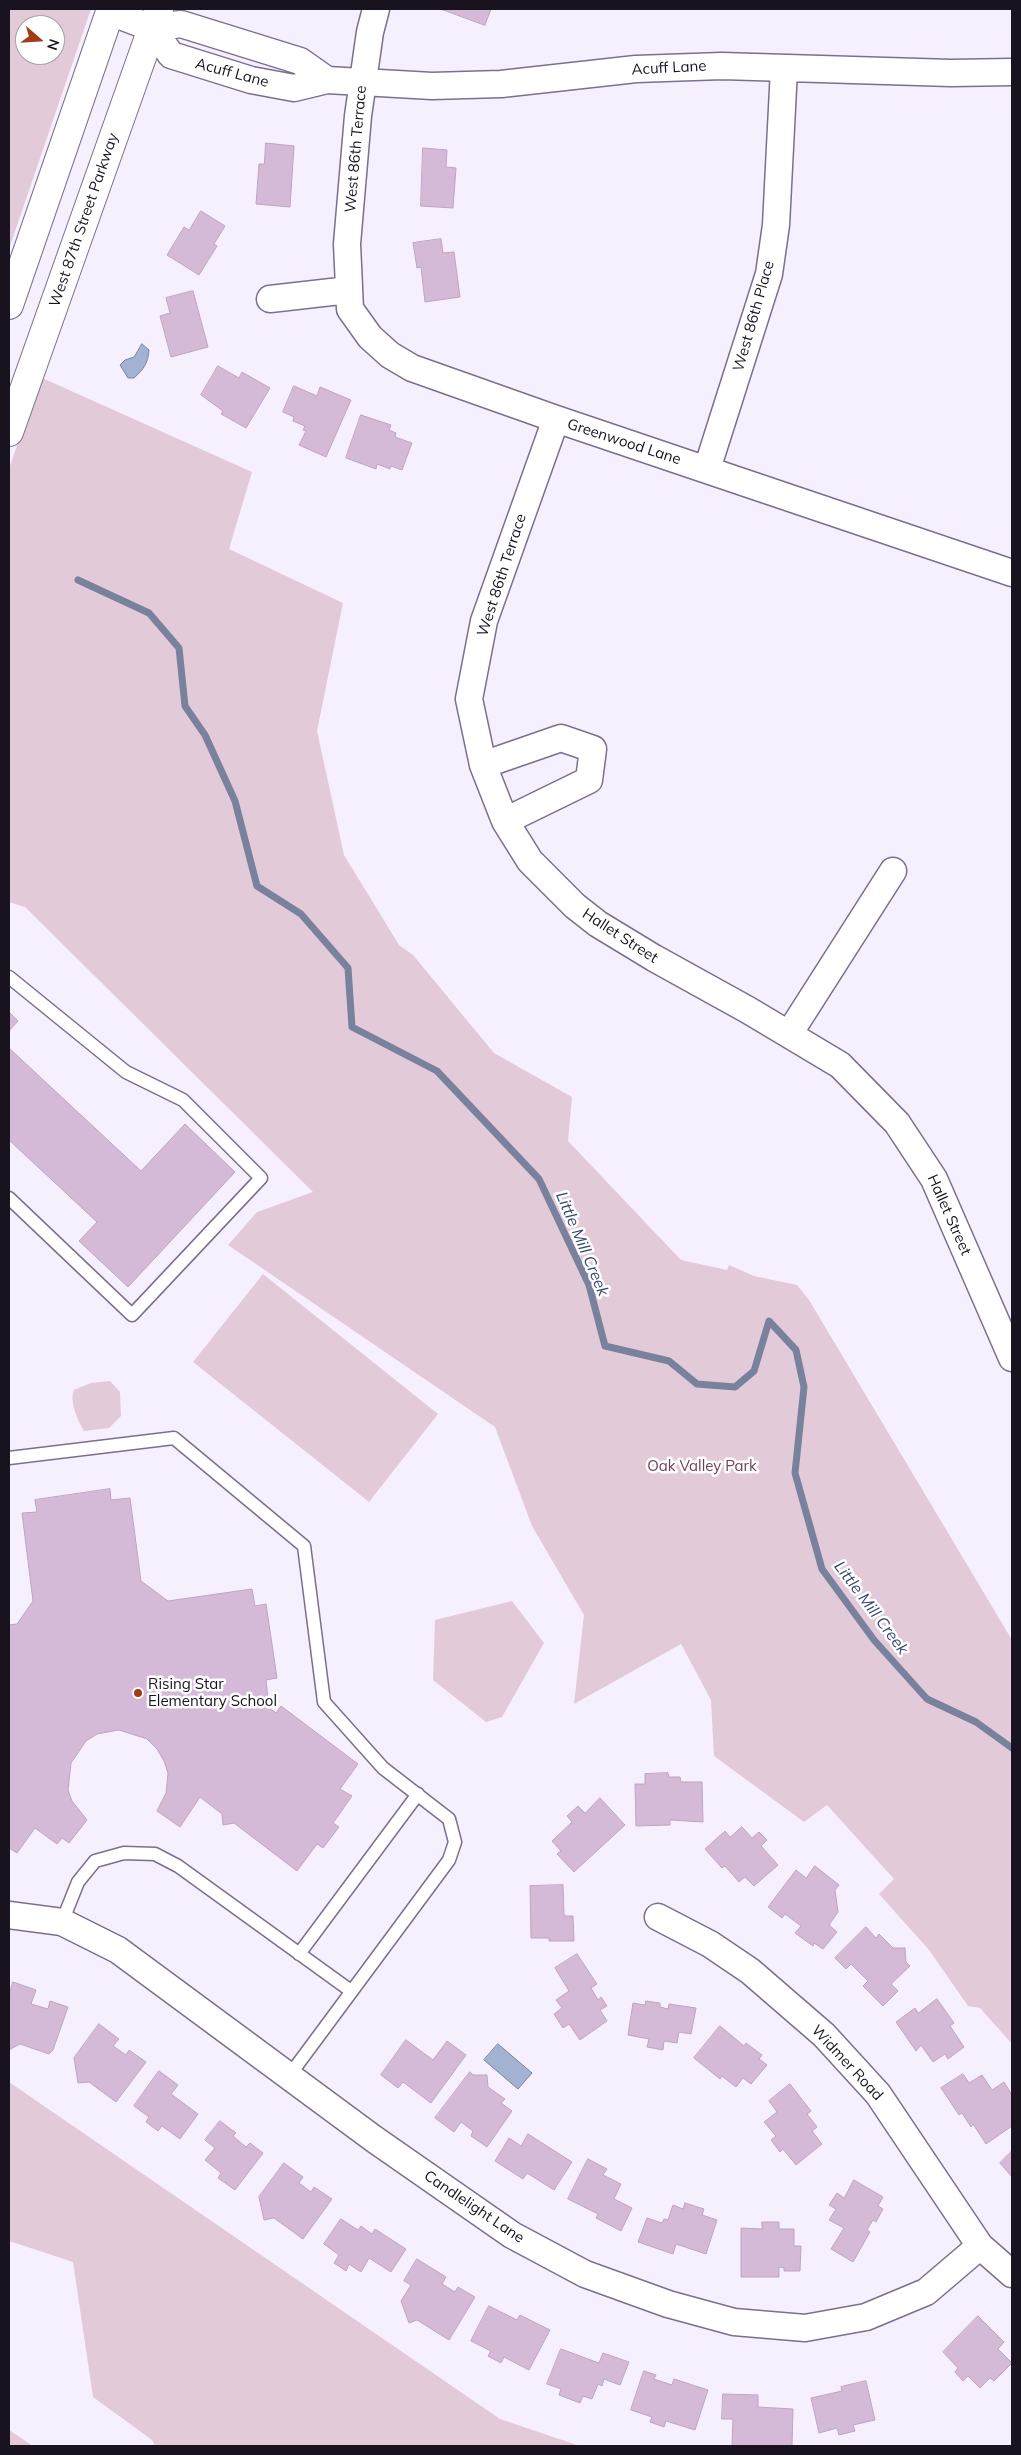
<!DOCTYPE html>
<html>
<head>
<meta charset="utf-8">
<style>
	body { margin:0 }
	#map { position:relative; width:1021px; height:2455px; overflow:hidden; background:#f6f0fe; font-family:Mulish,sans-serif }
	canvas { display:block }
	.frame { position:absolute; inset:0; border:10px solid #18131f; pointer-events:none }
	.north { position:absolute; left:15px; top:15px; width:50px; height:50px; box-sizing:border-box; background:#fff; border:1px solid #a3a1a5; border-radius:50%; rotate:109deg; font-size:14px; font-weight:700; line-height:20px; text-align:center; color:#18131f }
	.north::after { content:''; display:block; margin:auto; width:18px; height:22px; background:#a23c14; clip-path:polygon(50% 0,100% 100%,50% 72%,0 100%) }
</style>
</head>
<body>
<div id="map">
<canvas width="1021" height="2455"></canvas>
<div class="frame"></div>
<div class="north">N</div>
</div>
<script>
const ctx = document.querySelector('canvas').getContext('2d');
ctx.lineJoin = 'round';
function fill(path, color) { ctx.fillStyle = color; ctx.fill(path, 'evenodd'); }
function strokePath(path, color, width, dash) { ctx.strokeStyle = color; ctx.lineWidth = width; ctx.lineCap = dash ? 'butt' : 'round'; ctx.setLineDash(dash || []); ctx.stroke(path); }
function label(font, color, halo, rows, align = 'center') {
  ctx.font = font + ' Mulish,sans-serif'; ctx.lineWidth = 5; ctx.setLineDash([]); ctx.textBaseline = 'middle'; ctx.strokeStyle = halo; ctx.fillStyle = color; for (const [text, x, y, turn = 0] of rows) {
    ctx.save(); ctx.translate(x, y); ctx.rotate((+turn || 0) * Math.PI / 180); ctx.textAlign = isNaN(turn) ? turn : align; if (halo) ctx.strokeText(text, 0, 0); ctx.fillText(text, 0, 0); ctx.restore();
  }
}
fill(new Path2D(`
	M 9,9 L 91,9 L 9,249 ZM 25,25 L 55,25 L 55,55 L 25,55 Z
	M 40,377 L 252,472 L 229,549 L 343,603 L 317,731 L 344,855 L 399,945 L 413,955 L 494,1053 L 572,1097 L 568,1141 L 681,1260 L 727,1270 L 729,1265 L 754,1276 L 797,1285 L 809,1300 L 1012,1640 L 1012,2044 L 980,2008 L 968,2006 L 929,1950 L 879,1894 L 894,1879 L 827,1805 L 804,1822 L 714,1756 L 711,1700 L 681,1644 L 574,1704 L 584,1615 L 532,1526 L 495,1427 L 228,1245 L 257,1212 L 313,1192 L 25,907 L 9,902 L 9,469 Z
	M 263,1274 L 438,1414 L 369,1502 L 193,1362 Z
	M 110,1381 L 120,1392 L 121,1416 L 109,1428 L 84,1431 C 78,1421 69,1401 74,1390 L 91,1383 Z
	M 512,1601 L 544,1643 L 502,1717 L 486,1722 L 433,1680 L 435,1620 Z
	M 9,2082 L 500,2419 L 580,2446 L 155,2446 L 152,2440 L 93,2397 L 73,2262 L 9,2241 Z
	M 9,2430 L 33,2446 L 9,2446 Z`), '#e3cad8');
const water = new Path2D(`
	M 142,344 L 149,350 C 148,363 144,369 134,378 L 128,378 L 120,365 L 125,360 L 134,357 Z
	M 498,2044 L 532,2073 L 518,2089 L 484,2060 Z`);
fill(water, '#a3b1d2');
strokePath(water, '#79829c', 1);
strokePath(new Path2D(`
	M 78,580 L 149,613 L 179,648 L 185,706 L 205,735 L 235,801 L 257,886 L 301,914 L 348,968 L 352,1027 L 437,1071 L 539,1179 L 589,1285 L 605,1346 L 669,1361 L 697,1384 L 735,1387 L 754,1371 L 769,1321 L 796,1350 L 804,1387 L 795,1473 L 822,1569 L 874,1640 L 927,1699 L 976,1722 L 1012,1748`), '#79829c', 7);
const building = new Path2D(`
	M 441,9 L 491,9 L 485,25 Z
	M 266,143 L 294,146 L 290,207 L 256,204 L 259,164 L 264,164 Z
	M 423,148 L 447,150 L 446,167 L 456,168 L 453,208 L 421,206 Z
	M 201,211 L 225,226 L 214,244 L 217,246 L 199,275 L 167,255 L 184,227 L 189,230 Z
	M 441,239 L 443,253 L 454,252 L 460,297 L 425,302 L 421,267 L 417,268 L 413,243 Z
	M 193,291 L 208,347 L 171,357 L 160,316 L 170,313 L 166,298 Z
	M 218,366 L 239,378 L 242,372 L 270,388 L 246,428 L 221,414 L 223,411 L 201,395 Z
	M 294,386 L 317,396 L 320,387 L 351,400 L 326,457 L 299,445 L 306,431 L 303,430 L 305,426 L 293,421 L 294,417 L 283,412 Z
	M 361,415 L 391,425 L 389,430 L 396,433 L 395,437 L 412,443 L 402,470 L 391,466 L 390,469 L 377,464 L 376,469 L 346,458 Z
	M 9,1012 L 18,1021 L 9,1031 Z
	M 9,1048 L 141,1171 L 185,1124 L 235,1172 L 128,1287 L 79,1241 L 97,1222 L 9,1140 Z
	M 110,1489 L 111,1500 L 130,1498 L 141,1581 L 168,1601 L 252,1589 L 255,1606 L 266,1604 L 277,1678 L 266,1680 L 269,1708 L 276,1713 L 281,1706 L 358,1764 L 340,1789 L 352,1796 L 333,1823 L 339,1827 L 323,1848 L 317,1844 L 297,1871 L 234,1823 L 223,1825 L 222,1814 L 200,1797 L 180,1827 L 157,1811 L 166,1793 L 168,1773 L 164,1761 L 157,1749 L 147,1739 L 119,1730 L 97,1734 L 86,1741 L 71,1763 L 68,1790 L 72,1801 L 87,1820 L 69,1843 L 62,1838 L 57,1844 L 35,1828 L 17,1853 L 9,1848 L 9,1625 L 17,1624 L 33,1601 L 22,1513 L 37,1512 L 35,1500 Z
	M 668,1773 L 669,1777 L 680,1777 L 681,1782 L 702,1782 L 703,1822 L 670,1820 L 670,1825 L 636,1826 L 635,1784 L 645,1784 L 645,1774 Z
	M 600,1798 L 625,1825 L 574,1872 L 557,1854 L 561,1851 L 552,1841 L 572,1822 L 567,1816 L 578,1806 L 585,1813 Z
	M 742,1827 L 752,1838 L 759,1832 L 767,1840 L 761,1846 L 778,1865 L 754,1886 L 745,1877 L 739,1882 L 725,1866 L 722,1868 L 705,1849 L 725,1831 L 730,1837 Z
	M 815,1866 L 839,1885 L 835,1890 L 838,1912 L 829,1925 L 837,1932 L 823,1949 L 814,1943 L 813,1946 L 795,1933 L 801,1926 L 785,1914 L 782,1918 L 768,1907 L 796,1870 L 806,1878 Z
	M 563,1885 L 564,1916 L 573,1916 L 574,1941 L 549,1941 L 549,1938 L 531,1938 L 530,1886 Z
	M 866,1927 L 876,1938 L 879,1934 L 893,1948 L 905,1948 L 906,1962 L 910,1966 L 891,1984 L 898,1991 L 883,2006 L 863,1986 L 868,1981 L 851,1964 L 846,1969 L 835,1958 Z
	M 577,1954 L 597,1984 L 591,1988 L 598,2000 L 601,1997 L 607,2006 L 600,2010 L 607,2021 L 580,2040 L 569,2024 L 563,2028 L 554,2014 L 562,2008 L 556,2000 L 569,1991 L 555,1968 Z
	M 13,1982 L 36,1990 L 31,2004 L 48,2009 L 50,2001 L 68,2007 L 53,2050 L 49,2054 L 20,2044 L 9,2050 L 9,1996 Z
	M 937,1999 L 954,2023 L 950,2026 L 964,2047 L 948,2059 L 945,2054 L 933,2062 L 921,2045 L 916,2051 L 896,2022 L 915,2008 L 918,2013 Z
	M 646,2001 L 660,2003 L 660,2007 L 668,2009 L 669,2004 L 696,2008 L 691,2034 L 679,2032 L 677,2043 L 664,2041 L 663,2050 L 647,2047 L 649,2039 L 628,2035 L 633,2003 L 645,2005 Z
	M 99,2024 L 119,2039 L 113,2046 L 126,2055 L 129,2050 L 146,2062 L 116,2102 L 89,2082 L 78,2083 L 74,2058 Z
	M 720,2026 L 744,2046 L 746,2043 L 762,2055 L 759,2059 L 767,2065 L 751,2084 L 743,2078 L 736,2087 L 722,2076 L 720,2079 L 694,2058 Z
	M 406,2040 L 433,2060 L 447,2041 L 466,2055 L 431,2103 L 403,2082 L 398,2088 L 381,2075 Z
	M 159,2071 L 178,2085 L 171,2094 L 198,2114 L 180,2139 L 162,2126 L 158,2131 L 146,2122 L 149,2117 L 134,2106 Z
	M 470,2072 L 473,2075 L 487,2075 L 488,2087 L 505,2099 L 501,2103 L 512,2111 L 487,2147 L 471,2136 L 473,2131 L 461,2122 L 454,2132 L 435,2118 Z
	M 963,2074 L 969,2083 L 982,2075 L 992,2090 L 1004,2082 L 1012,2095 L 1012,2126 L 986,2144 L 973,2124 L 971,2127 L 962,2113 L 959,2115 L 941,2088 Z
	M 790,2084 L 811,2111 L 807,2114 L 817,2127 L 812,2131 L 822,2144 L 796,2165 L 783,2149 L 780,2152 L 771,2140 L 776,2136 L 764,2122 L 777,2112 L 769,2101 Z
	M 220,2121 L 236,2133 L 233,2136 L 246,2147 L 250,2143 L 263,2153 L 235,2190 L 218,2178 L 221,2173 L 205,2160 L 215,2148 L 205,2140 Z
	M 528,2134 L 572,2162 L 554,2190 L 527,2173 L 523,2179 L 495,2161 L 509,2138 L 521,2146 Z
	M 1012,2151 L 1012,2177 L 1000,2163 Z
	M 588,2159 L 607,2169 L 603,2175 L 621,2184 L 614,2199 L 632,2208 L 621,2231 L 596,2218 L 598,2214 L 568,2199 Z
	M 284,2163 L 303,2177 L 299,2183 L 311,2192 L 314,2187 L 332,2199 L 303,2239 L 274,2218 L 264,2220 L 259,2197 Z
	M 854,2180 L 883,2197 L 878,2206 L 883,2209 L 876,2222 L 873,2220 L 867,2230 L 870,2232 L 853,2262 L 831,2249 L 844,2228 L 829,2220 L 836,2209 L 829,2205 L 837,2193 L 844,2198 Z
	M 685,2203 L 704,2209 L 702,2215 L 717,2220 L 706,2254 L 676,2244 L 673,2254 L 638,2242 L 647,2218 L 662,2223 L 664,2219 L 668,2220 L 673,2205 L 683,2209 Z
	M 341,2219 L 358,2230 L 361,2226 L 372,2234 L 375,2229 L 406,2249 L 391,2272 L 369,2258 L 361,2272 L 349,2264 L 346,2271 L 334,2263 L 339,2255 L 324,2244 Z
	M 762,2222 L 779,2222 L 779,2229 L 794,2229 L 794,2246 L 801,2246 L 800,2271 L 784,2271 L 784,2268 L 779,2267 L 779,2277 L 741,2277 L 741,2228 L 762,2229 Z
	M 417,2259 L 446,2277 L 442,2284 L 455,2292 L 458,2287 L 475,2297 L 449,2340 L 417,2320 L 409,2323 L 401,2301 L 411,2285 L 404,2281 Z
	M 489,2306 L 517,2320 L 520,2315 L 550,2330 L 529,2370 L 504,2357 L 501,2363 L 488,2356 L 491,2351 L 471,2341 Z
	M 978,2316 L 1004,2342 L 998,2349 L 1012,2363 L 994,2381 L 990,2378 L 980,2388 L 968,2376 L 963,2381 L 955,2372 L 958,2368 L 943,2352 Z
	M 561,2349 L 599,2363 L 603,2353 L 629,2362 L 620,2385 L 604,2379 L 602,2386 L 598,2384 L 592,2399 L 583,2396 L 580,2403 L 559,2395 L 561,2389 L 547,2384 Z
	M 644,2371 L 656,2375 L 654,2379 L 672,2385 L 674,2379 L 708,2390 L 695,2430 L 666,2421 L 664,2427 L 650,2422 L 652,2417 L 631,2410 Z
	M 866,2381 L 875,2420 L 853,2425 L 855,2431 L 839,2435 L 837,2428 L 819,2433 L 811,2398 L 842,2391 L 841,2387 Z
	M 723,2394 L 758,2395 L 758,2407 L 793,2409 L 792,2446 L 732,2446 L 733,2419 L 722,2419 Z`);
fill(building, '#d5bad7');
strokePath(building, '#bea4c0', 1);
const service = new Path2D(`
	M 9,977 L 126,1072 L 183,1100 L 261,1178 L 132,1315 L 9,1198
	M 9,1458 L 174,1438 L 304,1546 L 324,1702 L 383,1768 L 449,1819 L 455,1842 L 449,1860 L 289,2076
	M 62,1922 L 78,1882 L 95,1861 L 124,1853 L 155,1854 L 178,1866 L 351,1991
	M 299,1954 L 418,1794`);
const minor = new Path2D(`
	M 376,9 L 370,32 L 358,116 L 347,244 L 350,309 L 370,337 L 390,355 L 412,368 L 556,419 L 1012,573
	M 110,12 L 152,28 L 181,24 L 300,61 L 327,80
	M 152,28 L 171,55 L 251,80 L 294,88 L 327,80 L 432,86 L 501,84 L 636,69 L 722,66 L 951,73 L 1012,72
	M 270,299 L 349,290
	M 556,419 L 484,621 L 469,699 L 483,765 L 505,821 L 530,861 L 575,906 L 598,924 L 654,958 L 748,1010 L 840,1065 L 897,1123 L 934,1179 L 1012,1358
	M 707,469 L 769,274 L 776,225 L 784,69
	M 483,765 L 561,738 L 593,749 L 589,780 L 505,821
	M 789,1034 L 893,871
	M 9,1915 L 62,1922 L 118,1950 L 374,2139 L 512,2235 L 585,2274 L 668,2304 L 734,2322 L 805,2328 L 866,2317 L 926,2292 L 980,2246
	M 658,1917 L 710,1944 L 750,1971 L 824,2035 L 878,2094 L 980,2246 L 1012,2274`);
const primary = new Path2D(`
	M 9,305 L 111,9
	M 9,432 L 159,9`);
strokePath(service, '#7c6f8d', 15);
strokePath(minor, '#7c6f8d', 29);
strokePath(primary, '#7c6f8d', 30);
strokePath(service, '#fff', 12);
strokePath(minor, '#fff', 26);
strokePath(primary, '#fff', 28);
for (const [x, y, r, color] of [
	[138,1693,5,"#a23c14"]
]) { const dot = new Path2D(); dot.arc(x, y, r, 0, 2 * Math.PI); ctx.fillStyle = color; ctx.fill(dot); strokePath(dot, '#fff', 2); }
label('15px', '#18131f', '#fff', [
	["Acuff Lane",669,68,-3],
	["Acuff Lane",232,73,15],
	["West 86th Terrace",356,149,-85],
	["West 87th Street Parkway",84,220,-71],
	["West 86th Place",754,316,-74],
	["Greenwood Lane",624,442,18],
	["West 86th Terrace",502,575,-72],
	["Hallet Street",620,936,33],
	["Hallet Street",949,1215,66],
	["Widmer Road",847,2063,47],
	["Candlelight Lane",474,2207,34]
]);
label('15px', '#6e3e5d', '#fff', [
	["Oak Valley Park",702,1466]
]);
label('15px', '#18131f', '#fff', [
	["Rising Star",148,1684],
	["Elementary School",148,1701]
], 'left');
label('italic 16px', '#354774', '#fff', [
	["Little Mill Creek",582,1244,67],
	["Little Mill Creek",871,1608,53]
]);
</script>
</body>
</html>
